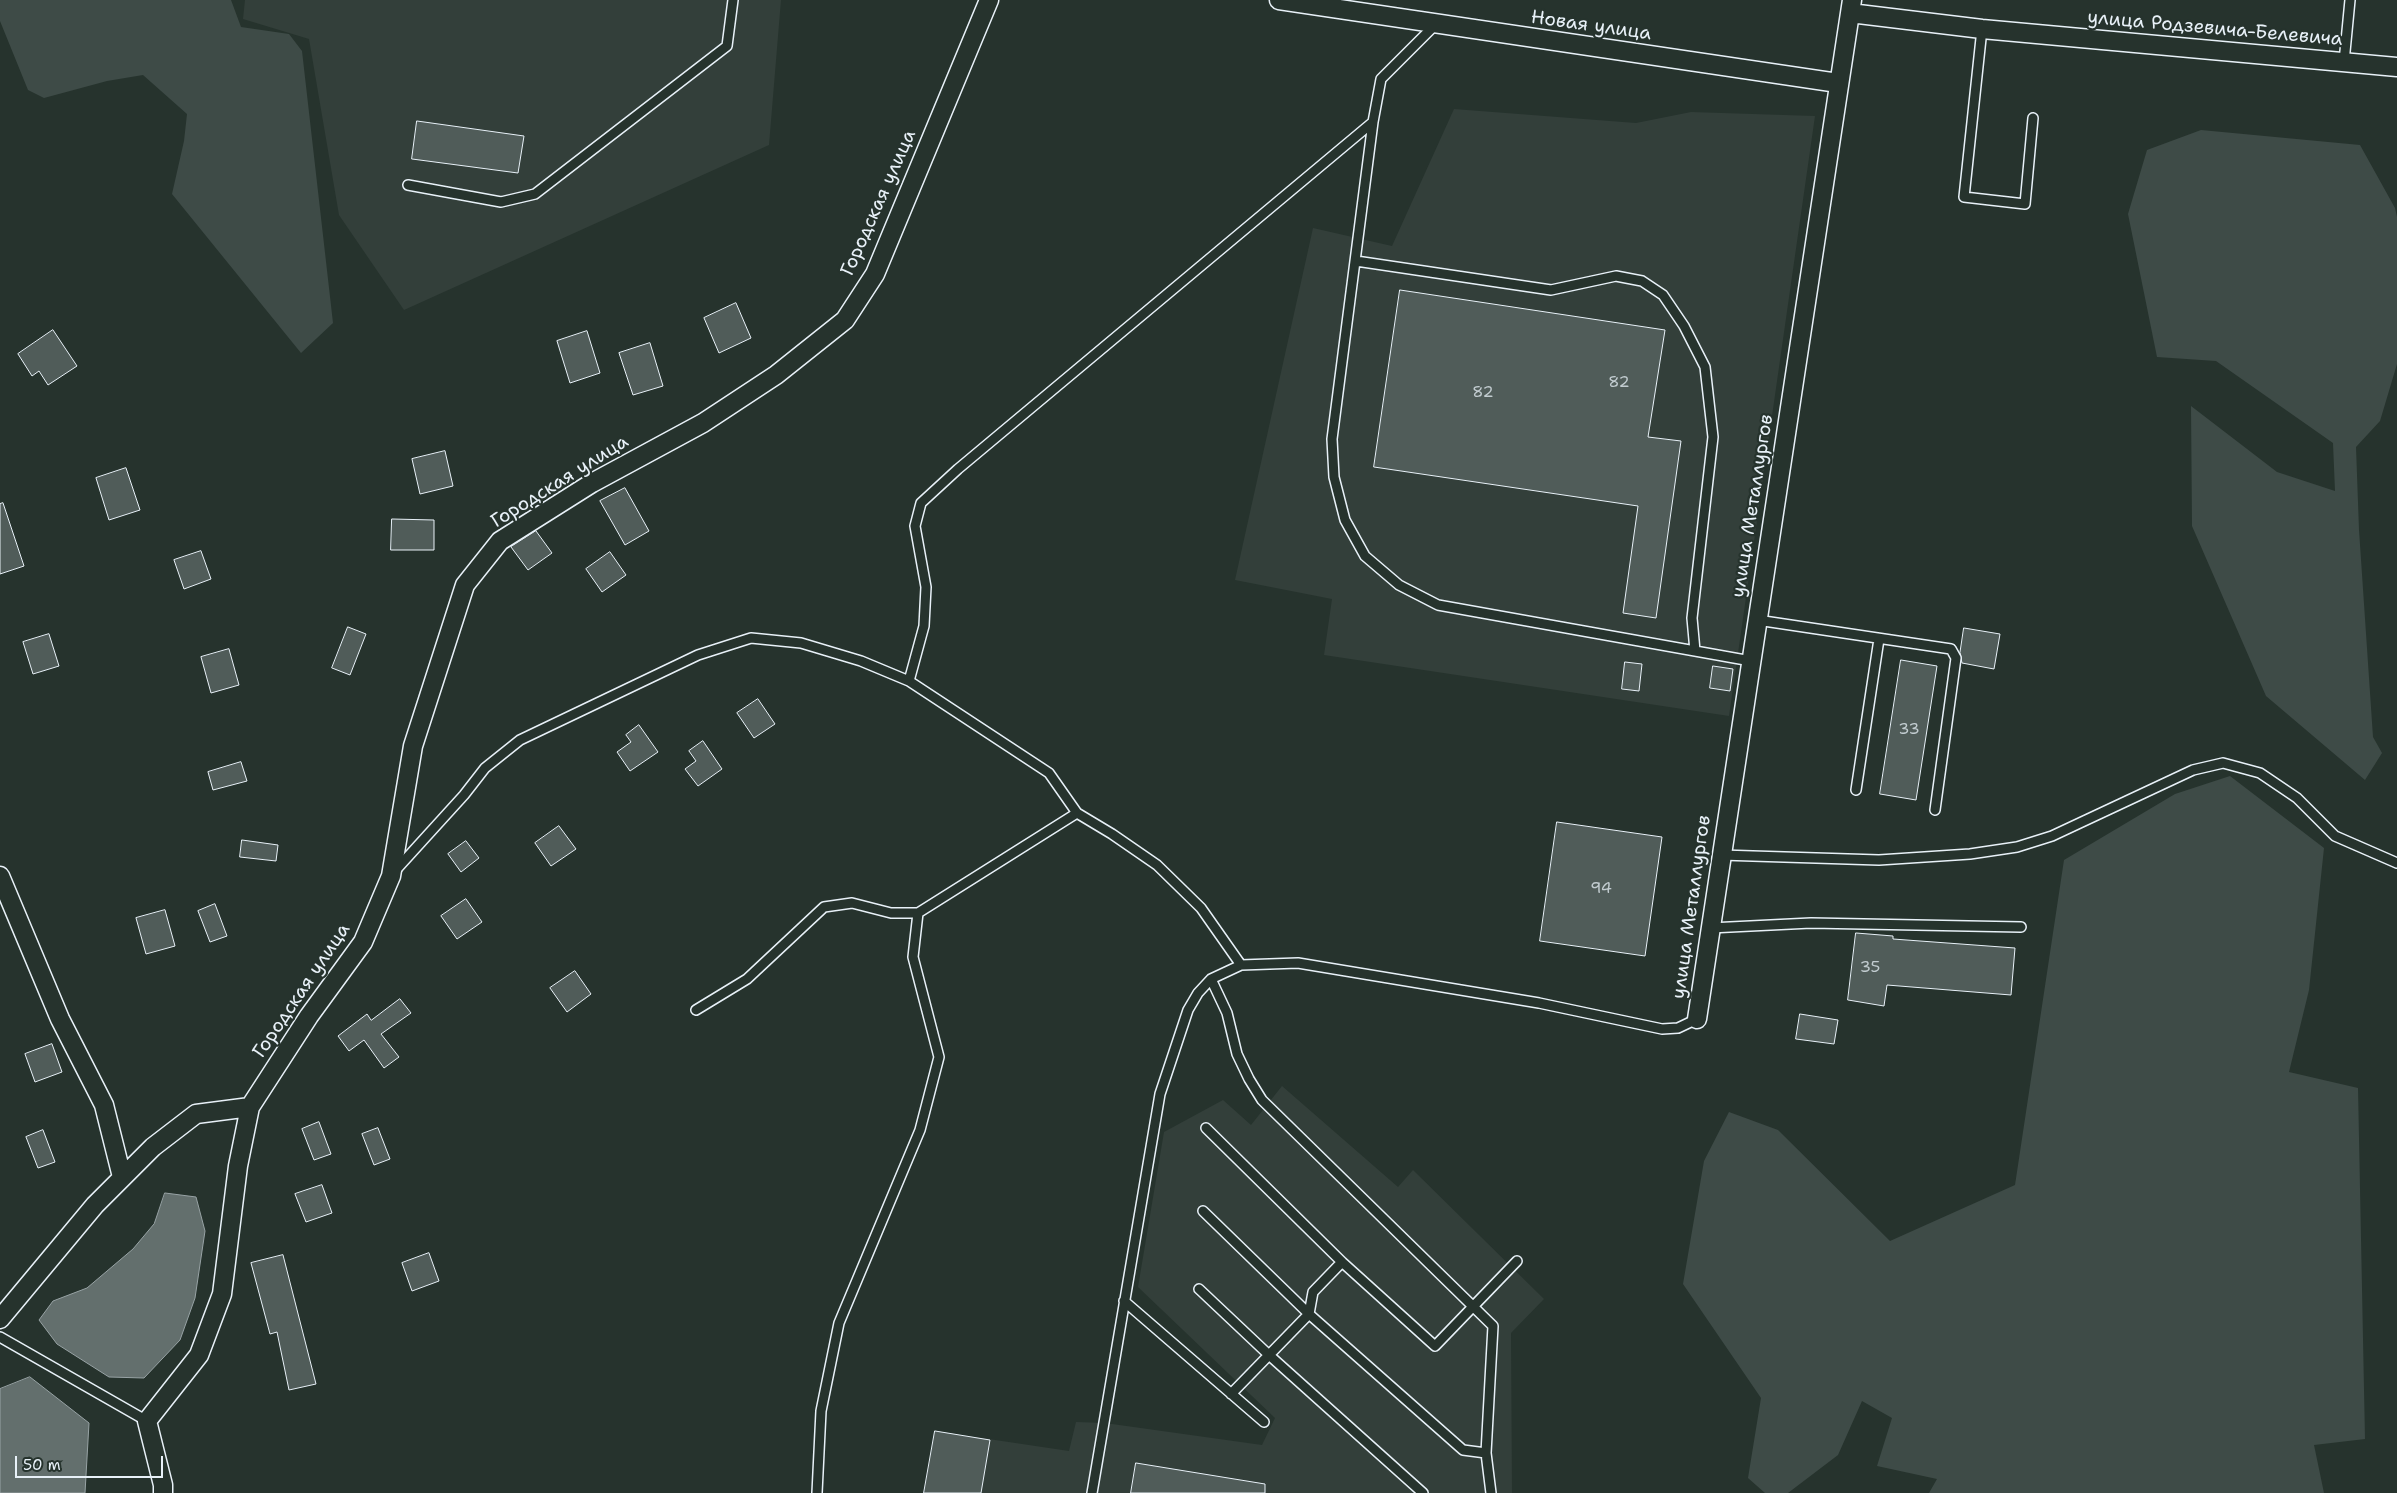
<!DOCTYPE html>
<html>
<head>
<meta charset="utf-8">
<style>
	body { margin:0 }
	#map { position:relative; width:2397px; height:1493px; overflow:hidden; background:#26332d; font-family:"Shantell Sans",sans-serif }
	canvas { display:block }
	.scale { position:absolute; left:15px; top:1456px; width:148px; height:22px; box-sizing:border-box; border:2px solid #e8f1f8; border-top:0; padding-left:6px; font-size:15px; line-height:18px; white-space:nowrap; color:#e8f1f8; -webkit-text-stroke:4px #26332d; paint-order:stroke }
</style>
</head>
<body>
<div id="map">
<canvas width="2397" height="1493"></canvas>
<div class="scale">50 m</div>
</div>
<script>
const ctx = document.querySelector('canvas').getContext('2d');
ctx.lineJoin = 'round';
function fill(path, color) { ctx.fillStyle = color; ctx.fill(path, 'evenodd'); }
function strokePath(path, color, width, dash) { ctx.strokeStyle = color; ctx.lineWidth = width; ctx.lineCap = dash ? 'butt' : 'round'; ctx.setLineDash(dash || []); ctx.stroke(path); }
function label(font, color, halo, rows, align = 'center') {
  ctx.font = font + ' "Shantell Sans",sans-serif'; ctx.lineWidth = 4.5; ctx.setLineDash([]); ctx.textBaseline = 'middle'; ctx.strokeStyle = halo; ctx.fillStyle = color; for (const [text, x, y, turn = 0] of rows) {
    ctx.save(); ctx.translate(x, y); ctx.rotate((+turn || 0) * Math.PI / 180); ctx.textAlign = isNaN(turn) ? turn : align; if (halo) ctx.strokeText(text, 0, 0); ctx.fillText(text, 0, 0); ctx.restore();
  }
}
fill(new Path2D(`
	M 245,0 L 781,0 L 769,145 L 404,310 L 339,215 L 309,39 L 243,19 Z
	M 1454,109 L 1636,123 L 1691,112 L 1815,116 L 1729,716 L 1324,655 L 1332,599 L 1235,580 L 1313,228 L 1392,246 Z
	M 1282,1086 L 1398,1187 L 1413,1170 L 1544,1299 L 1511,1333 L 1512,1493 L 924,1493 L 935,1431 L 1069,1451 L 1076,1422 L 1105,1423 L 1262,1445 L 1275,1418 L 1138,1287 L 1164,1132 L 1223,1100 L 1251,1125 Z`), '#333f3a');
fill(new Path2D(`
	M 0,0 L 231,0 L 241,27 L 289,34 L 302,51 L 333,323 L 301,353 L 172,194 L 184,141 L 187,114 L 143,75 L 107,81 L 44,98 L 28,90 L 0,21 Z
	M 2201,130 L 2360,145 L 2395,208 L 2397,217 L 2397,364 L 2380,421 L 2356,447 L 2359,530 L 2373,737 L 2382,753 L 2365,780 L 2266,696 L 2192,526 L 2191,406 L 2277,472 L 2335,491 L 2333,443 L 2216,361 L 2157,357 L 2128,214 L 2147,150 Z
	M 2230,776 L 2324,848 L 2309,990 L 2289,1072 L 2358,1088 L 2365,1439 L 2314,1445 L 2324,1493 L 1929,1493 L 1937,1479 L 1877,1466 L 1892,1418 L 1862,1401 L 1838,1455 L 1788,1493 L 1765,1493 L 1748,1478 L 1761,1398 L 1683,1284 L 1704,1161 L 1729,1112 L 1778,1130 L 1890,1241 L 2015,1185 L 2064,860 L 2175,794 Z`), '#3e4b47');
const water = new Path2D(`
	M 165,1193 L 196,1197 L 205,1231 L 195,1298 L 180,1340 L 144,1378 L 109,1377 L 57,1344 L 39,1320 L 53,1301 L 87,1288 L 133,1249 L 154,1224 Z
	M 30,1377 L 89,1423 L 85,1493 L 0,1493 L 0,1389 Z`);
fill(water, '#636f6d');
strokePath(water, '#98a3a5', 1);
const building = new Path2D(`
	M 417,121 L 524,136 L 518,173 L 412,159 Z
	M 1400,290 L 1665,330 L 1648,437 L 1681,441 L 1656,618 L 1623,613 L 1638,506 L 1374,467 Z
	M 736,303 L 751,338 L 719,353 L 704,318 Z
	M 53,330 L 77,366 L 48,385 L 39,371 L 32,376 L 18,354 Z
	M 587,331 L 600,373 L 570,383 L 557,341 Z
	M 650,343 L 663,386 L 633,395 L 619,353 Z
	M 445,451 L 453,486 L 420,494 L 412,459 Z
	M 126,468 L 140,510 L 109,520 L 96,478 Z
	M 625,488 L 649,531 L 625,545 L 600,501 Z
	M 3,503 L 24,566 L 0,574 L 0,504 Z
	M 392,519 L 434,520 L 434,550 L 391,550 Z
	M 536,531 L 552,553 L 528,570 L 511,547 Z
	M 201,551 L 211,579 L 184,589 L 174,560 Z
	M 610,552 L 626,575 L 602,592 L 586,569 Z
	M 348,627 L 366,634 L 350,675 L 332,668 Z
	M 1964,628 L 2000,634 L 1994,669 L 1962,663 L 1960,653 Z
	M 49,634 L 59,666 L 33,674 L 23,642 Z
	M 229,649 L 239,685 L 211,693 L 201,657 Z
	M 1901,660 L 1937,666 L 1916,800 L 1880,794 Z
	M 1625,662 L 1642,664 L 1639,691 L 1622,689 Z
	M 1713,666 L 1733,669 L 1730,691 L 1710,688 Z
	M 758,699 L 775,724 L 754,738 L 737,713 Z
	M 639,725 L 658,752 L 630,771 L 617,752 L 631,742 L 626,735 Z
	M 703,741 L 722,769 L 698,786 L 685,769 L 696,761 L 689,751 Z
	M 241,762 L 247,781 L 213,790 L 208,772 Z
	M 1557,822 L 1662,837 L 1645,956 L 1540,941 Z
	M 559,826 L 576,849 L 551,866 L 535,843 Z
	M 242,840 L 278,845 L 276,861 L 240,857 Z
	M 466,841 L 479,858 L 461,872 L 448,854 Z
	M 466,899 L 482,922 L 457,939 L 441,916 Z
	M 215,904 L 227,936 L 210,942 L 198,911 Z
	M 165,910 L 175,946 L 146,954 L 136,918 Z
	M 1856,933 L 1893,936 L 1893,939 L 2015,948 L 2011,995 L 1887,985 L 1884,1006 L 1848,1000 Z
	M 575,971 L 591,994 L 567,1012 L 550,988 Z
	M 400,999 L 411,1013 L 381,1034 L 399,1057 L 384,1068 L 364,1040 L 349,1051 L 338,1036 L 367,1014 L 371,1020 Z
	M 1800,1014 L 1838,1020 L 1834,1044 L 1796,1039 Z
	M 52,1044 L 62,1072 L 35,1082 L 25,1054 Z
	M 319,1122 L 331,1154 L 314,1160 L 302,1129 Z
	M 378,1128 L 390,1159 L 374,1165 L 362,1134 Z
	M 43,1130 L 55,1162 L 38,1168 L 26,1137 Z
	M 322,1185 L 332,1213 L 306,1222 L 295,1194 Z
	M 429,1253 L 439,1281 L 412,1291 L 402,1263 Z
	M 283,1255 L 316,1384 L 289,1390 L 277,1332 L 270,1334 L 251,1263 Z
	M 935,1431 L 990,1440 L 981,1493 L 924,1493 Z
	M 1136,1463 L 1265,1484 L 1265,1493 L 1131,1493 Z`);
fill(building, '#505c59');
strokePath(building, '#e8f1f8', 1);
const service = new Path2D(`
	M 1982,29 L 1964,197 L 2025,204 L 2033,118
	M 2344,62 L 2350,0
	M 1373,122 L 1332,439 L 1334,477 L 1345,520 L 1365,556 L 1399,585 L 1438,605 L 1751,661
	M 408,185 L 501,202 L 535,194 L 727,46 L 733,0
	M 1356,261 L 1551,290 L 1616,276 L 1642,281 L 1663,295 L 1684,326 L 1705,367 L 1713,437 L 1692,618 L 1695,651
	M 1757,620 L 1951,649 L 1956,658 L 1935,810
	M 909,681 L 924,626 L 926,587 L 915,526 L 921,503 L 958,469 L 1373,122 L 1381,79 L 1435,25
	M 1856,790 L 1879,639
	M 1721,855 L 1879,860 L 1970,854 L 2017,847 L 2052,836 L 2193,770 L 2223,763 L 2260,773 L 2297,798 L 2335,836 L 2397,863
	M 394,872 L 464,795 L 485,768 L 520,740 L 698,655 L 751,638 L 801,643 L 861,661 L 909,681 L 1049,773 L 1077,813 L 1112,834 L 1157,865 L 1201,908 L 1241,965
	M 1710,928 L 1811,923 L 2021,927
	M 1211,979 L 1227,1013 L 1237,1054 L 1249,1079 L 1262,1100 L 1493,1326 L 1486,1453 L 1491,1493
	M 696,1010 L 747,979 L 824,907 L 852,903 L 891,913 L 918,913 L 1077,813
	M 1206,1128 L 1342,1262
	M 1203,1211 L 1309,1314 L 1463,1450 L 1486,1453
	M 1199,1289 L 1269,1355 L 1423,1493
	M 1124,1301 L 1264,1422
	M 0,1337 L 147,1421
	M 1231,1394 L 1309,1314 L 1313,1292 L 1342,1262 L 1435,1346 L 1517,1261
	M 817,1493 L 821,1411 L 839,1323 L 920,1130 L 939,1057 L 913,957 L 918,913
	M 1092,1493 L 1160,1094 L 1188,1010 L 1198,993 L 1211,979 L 1241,965 L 1298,963 L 1539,1003 L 1662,1029 L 1678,1028 L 1697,1019`);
const minor = new Path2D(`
	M 1279,0 L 1838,83
	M 1850,13 L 1982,29 L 2397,67
	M 0,876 L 60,1019 L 104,1105 L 122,1177
	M 1697,1019 L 1852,0
	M 0,1319 L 95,1205 L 153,1147 L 196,1114 L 250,1107
	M 163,1493 L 163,1485 L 147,1421 L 199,1355 L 222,1294 L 238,1166 L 250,1107 L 309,1016 L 363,942 L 391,876 L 413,746 L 465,585 L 500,541 L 592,483 L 703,423 L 776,375 L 845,320 L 875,274 L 989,0`);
strokePath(service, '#e8f1f8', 12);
strokePath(minor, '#e8f1f8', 21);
strokePath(service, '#26332d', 9);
strokePath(minor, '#26332d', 18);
label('16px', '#c2ccd0', null, [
	["82",1619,383],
	["82",1483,393],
	["33",1909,730],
	["94",1601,889],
	["35",1870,968]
]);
label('19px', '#e8f1f8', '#26332d', [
	["Новая улица",1591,26,8],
	["улица Родзевича-Белевича",2215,29,5],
	["Городская улица",879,203,-66],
	["Городская улица",560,482,-32],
	["улица Металлургов",1753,506,-81],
	["улица Металлургов",1692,907,-82],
	["Городская улица",302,991,-56]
]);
</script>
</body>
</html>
